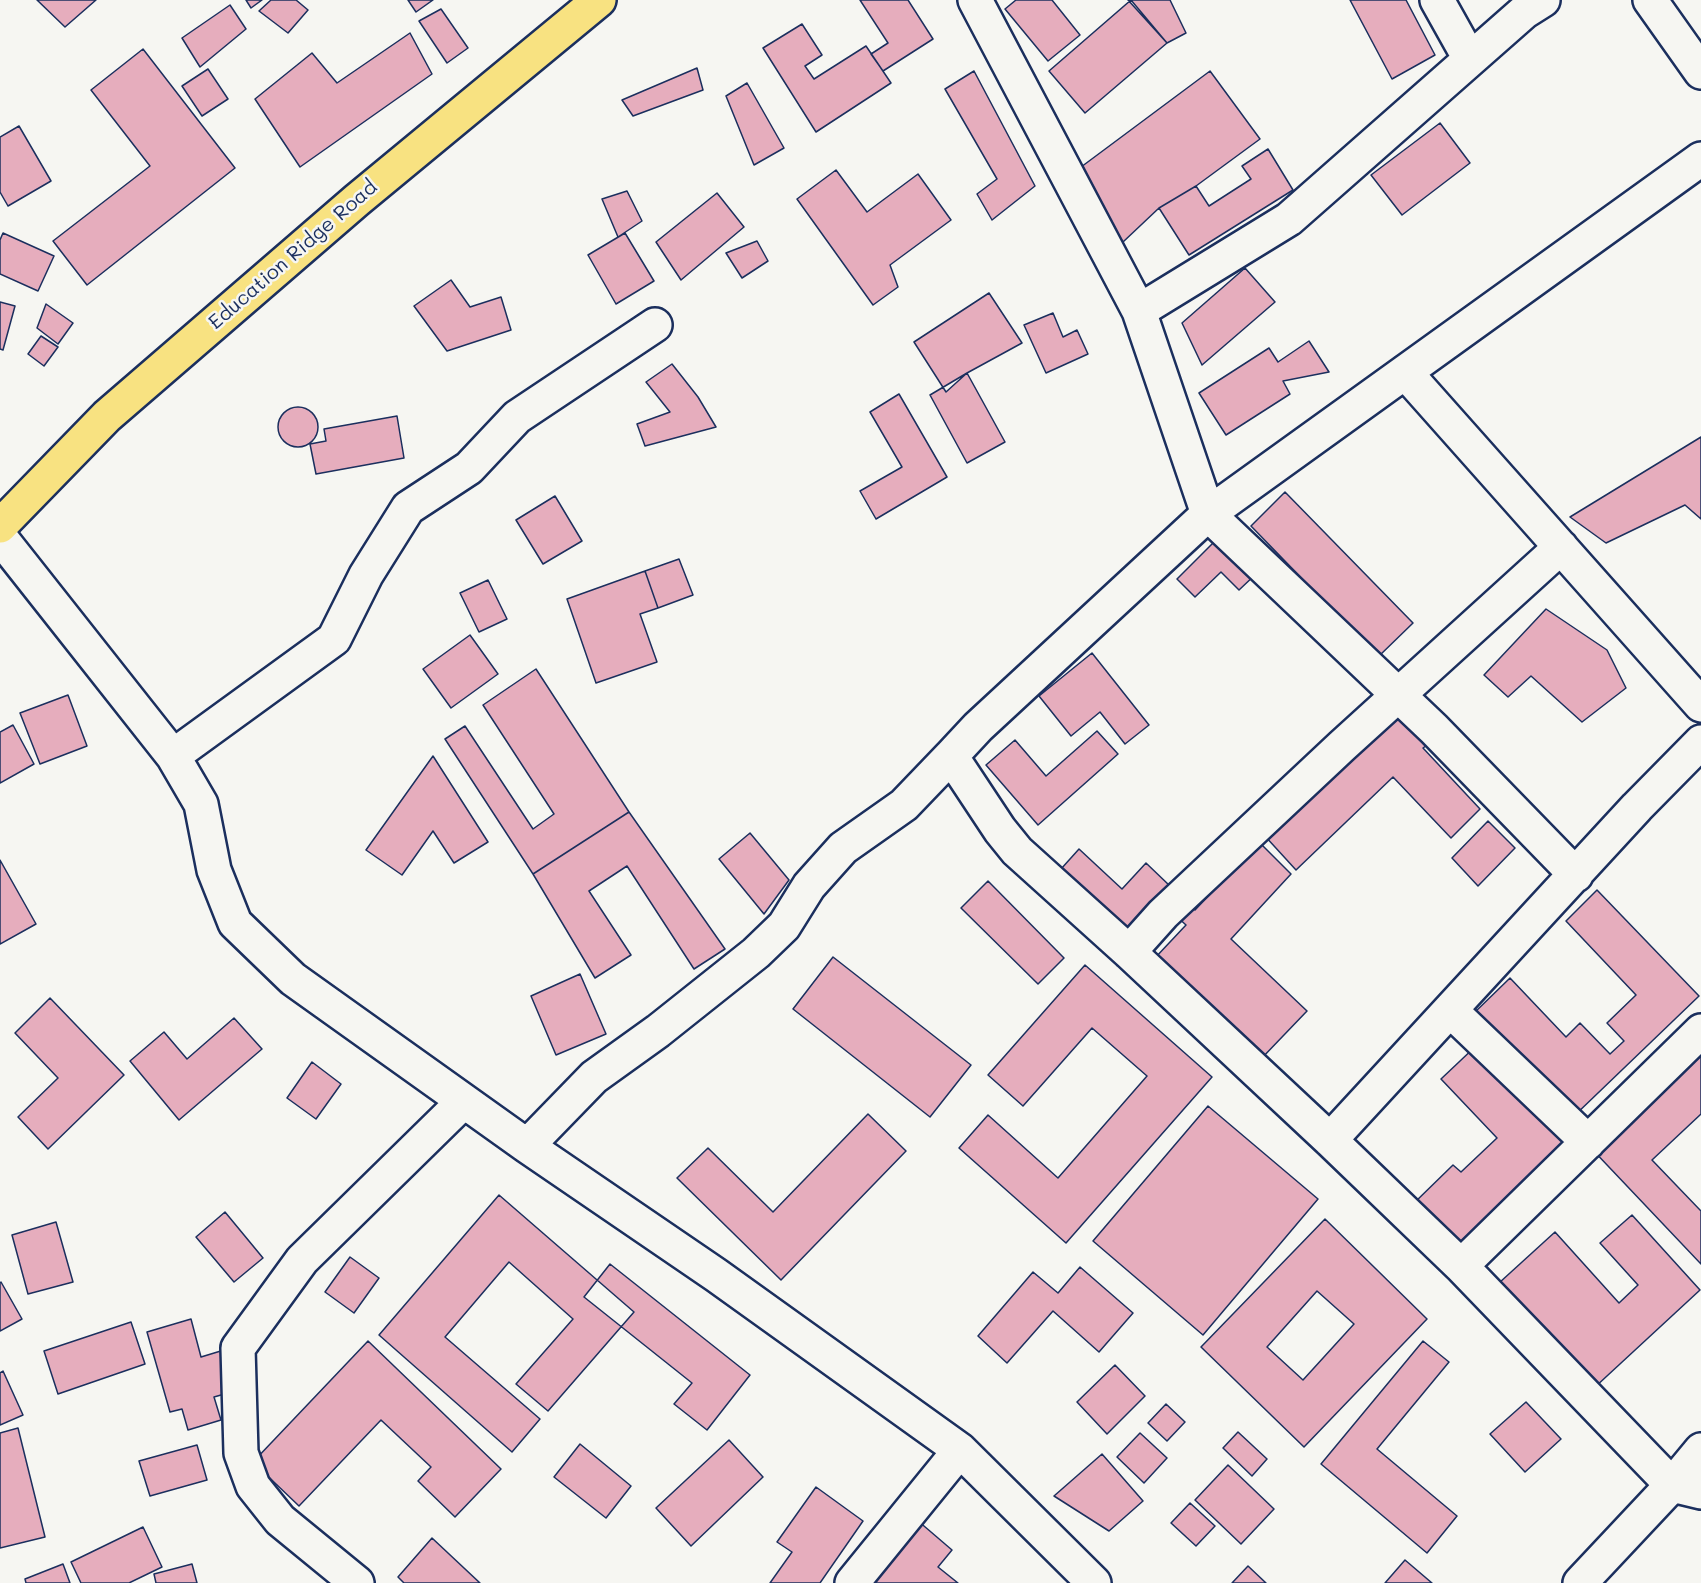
<!DOCTYPE html>
<html>
<head>
<meta charset="utf-8">
<style>
	body { margin:0 }
	canvas { display:block; background:#f6f6f2 }
</style>
</head>
<body>
<canvas width="1701" height="1583"></canvas>
<script>
const ctx = document.querySelector('canvas').getContext('2d');
ctx.lineJoin = 'round';
function fill(path, color) { ctx.fillStyle = color; ctx.fill(path, 'evenodd'); }
function strokePath(path, color, width, dash) { ctx.strokeStyle = color; ctx.lineWidth = width; ctx.lineCap = dash ? 'butt' : 'round'; ctx.setLineDash(dash || []); ctx.stroke(path); }
function label(font, color, halo, rows, align = 'center') {
  ctx.font = font + ' Mali,sans-serif'; ctx.lineWidth = 5; ctx.setLineDash([]); ctx.textBaseline = 'middle'; ctx.strokeStyle = halo; ctx.fillStyle = color; for (const [text, x, y, turn = 0] of rows) {
    ctx.save(); ctx.translate(x, y); ctx.rotate((+turn || 0) * Math.PI / 180); ctx.textAlign = isNaN(turn) ? turn : align; if (halo) ctx.strokeText(text, 0, 0); ctx.fillText(text, 0, 0); ctx.restore();
  }
}
const building = new Path2D(`
	M 37,0 L 96,0 L 65,27 Z
	M 246,0 L 262,0 L 251,8 Z
	M 271,0 L 296,0 L 308,10 L 288,33 L 259,11 Z
	M 408,0 L 433,0 L 416,12 Z
	M 860,0 L 908,0 L 933,39 L 883,71 L 871,54 L 888,43 Z
	M 1016,0 L 1052,0 L 1080,35 L 1048,61 L 1005,9 Z
	M 1128,0 L 1170,0 L 1186,33 L 1167,43 Z
	M 1131,0 L 1167,43 L 1085,113 L 1049,71 Z
	M 1350,0 L 1406,0 L 1435,55 L 1392,79 Z
	M 230,5 L 246,29 L 200,67 L 182,38 Z
	M 441,9 L 468,48 L 447,63 L 419,21 Z
	M 802,24 L 822,55 L 805,66 L 814,79 L 866,46 L 891,83 L 816,132 L 763,48 Z
	M 410,33 L 432,74 L 300,167 L 255,99 L 312,53 L 337,83 Z
	M 143,49 L 235,168 L 87,285 L 53,241 L 150,166 L 91,90 Z
	M 697,68 L 703,90 L 633,116 L 622,100 Z
	M 208,69 L 228,99 L 202,116 L 182,86 Z
	M 974,71 L 1035,186 L 992,220 L 977,194 L 997,179 L 945,89 Z
	M 1210,71 L 1260,139 L 1196,186 L 1159,208 L 1123,242 L 1073,173 Z
	M 747,83 L 784,148 L 754,165 L 726,96 Z
	M 1440,123 L 1470,163 L 1402,215 L 1371,175 Z
	M 19,126 L 51,181 L 8,206 L 0,192 L 0,137 Z
	M 1268,149 L 1293,190 L 1189,255 L 1159,208 L 1196,186 L 1209,206 L 1251,179 L 1242,166 Z
	M 836,170 L 867,212 L 918,174 L 951,220 L 890,265 L 898,287 L 873,305 L 797,199 Z
	M 627,191 L 642,221 L 618,237 L 602,199 Z
	M 717,193 L 744,227 L 681,280 L 656,242 Z
	M 3,233 L 54,256 L 38,291 L 0,274 L 0,240 Z
	M 625,233 L 654,281 L 616,304 L 588,255 Z
	M 757,241 L 768,261 L 742,278 L 726,253 Z
	M 1245,268 L 1275,302 L 1202,365 L 1182,323 Z
	M 451,280 L 470,307 L 501,297 L 511,330 L 447,351 L 414,306 Z
	M 989,293 L 1022,343 L 967,373 L 946,392 L 914,342 Z
	M 0,302 L 15,306 L 3,350 L 0,349 Z
	M 46,304 L 73,323 L 58,344 L 37,328 Z
	M 1053,313 L 1063,337 L 1077,330 L 1088,354 L 1046,373 L 1024,325 Z
	M 41,336 L 58,347 L 44,366 L 28,354 Z
	M 1309,341 L 1329,372 L 1283,381 L 1290,394 L 1226,435 L 1199,393 L 1269,348 L 1278,362 Z
	M 672,364 L 698,397 L 716,427 L 645,446 L 637,424 L 670,412 L 646,382 Z
	M 967,373 L 1005,442 L 967,463 L 930,395 Z
	M 899,394 L 947,477 L 876,519 L 860,491 L 902,467 L 870,412 Z
	M278 427a20 20 0 1 1 40 0a20 20 0 1 1-40 0Z
	M 397,416 L 404,458 L 316,474 L 310,444 L 326,441 L 324,429 Z
	M 1701,437 L 1701,519 L 1685,505 L 1606,543 L 1570,517 Z
	M 1285,492 L 1413,623 L 1378,657 L 1251,526 Z
	M 555,496 L 582,541 L 543,564 L 516,520 Z
	M 1220,536 L 1257,573 L 1239,590 L 1221,572 L 1195,597 L 1177,579 Z
	M 679,559 L 693,595 L 658,608 L 645,571 Z
	M 645,571 L 658,608 L 640,614 L 657,662 L 596,683 L 567,599 Z
	M 488,580 L 507,619 L 479,632 L 460,593 Z
	M 1546,609 L 1607,650 L 1626,688 L 1582,722 L 1531,676 L 1508,697 L 1484,675 Z
	M 470,635 L 498,674 L 451,708 L 423,669 Z
	M 1092,653 L 1149,725 L 1125,744 L 1100,712 L 1071,736 L 1039,696 Z
	M 536,669 L 629,812 L 533,874 L 445,739 L 465,726 L 533,829 L 554,814 L 483,705 Z
	M 68,695 L 87,746 L 40,764 L 20,713 Z
	M 1396,708 L 1430,743 L 1423,748 L 1480,809 L 1451,838 L 1393,777 L 1296,870 L 1264,835 Z
	M 13,725 L 34,764 L 0,783 L 0,732 Z
	M 1097,731 L 1118,754 L 1038,825 L 986,765 L 1015,740 L 1046,776 Z
	M 433,756 L 488,842 L 454,863 L 433,831 L 402,875 L 366,850 Z
	M 629,812 L 725,949 L 694,969 L 627,866 L 589,891 L 631,955 L 595,978 L 533,874 Z
	M 1488,821 L 1515,848 L 1478,886 L 1452,858 Z
	M 750,833 L 789,880 L 764,914 L 719,859 Z
	M 1259,842 L 1291,874 L 1231,939 L 1307,1011 L 1260,1060 L 1154,959 L 1186,925 L 1175,915 L 1187,902 L 1195,910 Z
	M 1079,849 L 1122,889 L 1146,863 L 1170,886 L 1128,932 L 1061,869 Z
	M 0,860 L 36,924 L 0,944 Z
	M 988,881 L 1064,958 L 1038,984 L 961,908 Z
	M 1597,890 L 1699,996 L 1573,1117 L 1474,1013 L 1510,978 L 1566,1037 L 1580,1023 L 1610,1054 L 1624,1041 L 1607,1023 L 1636,995 L 1566,921 Z
	M 833,957 L 971,1065 L 930,1117 L 793,1009 Z
	M 1085,965 L 1212,1077 L 1066,1243 L 959,1148 L 988,1115 L 1058,1178 L 1147,1076 L 1092,1028 L 1023,1106 L 988,1075 Z
	M 580,974 L 606,1034 L 556,1055 L 531,996 Z
	M 50,998 L 124,1075 L 48,1149 L 18,1117 L 58,1078 L 15,1033 Z
	M 234,1018 L 262,1049 L 179,1120 L 130,1061 L 164,1032 L 187,1059 Z
	M 1701,1040 L 1701,1114 L 1652,1160 L 1701,1211 L 1701,1264 L 1590,1147 Z
	M 1478,1044 L 1571,1142 L 1456,1253 L 1412,1205 L 1453,1165 L 1461,1172 L 1497,1138 L 1441,1079 Z
	M 312,1062 L 341,1084 L 316,1119 L 287,1098 Z
	M 1208,1106 L 1318,1199 L 1203,1335 L 1093,1241 Z
	M 868,1114 L 906,1151 L 781,1280 L 677,1178 L 708,1148 L 773,1212 Z
	M 499,1195 L 634,1312 L 548,1411 L 516,1384 L 573,1319 L 509,1262 L 445,1337 L 540,1419 L 512,1452 L 379,1335 Z
	M 225,1212 L 263,1258 L 234,1282 L 196,1237 Z
	M 1632,1215 L 1700,1290 L 1594,1388 L 1499,1283 L 1555,1232 L 1619,1303 L 1638,1285 L 1600,1243 Z
	M 1325,1219 L 1427,1319 L 1304,1447 L 1201,1347 ZM 1317,1291 L 1354,1324 L 1303,1380 L 1267,1347 Z
	M 56,1222 L 73,1282 L 28,1294 L 12,1235 Z
	M 350,1257 L 379,1278 L 354,1313 L 325,1292 Z
	M 610,1264 L 750,1375 L 707,1430 L 674,1404 L 692,1383 L 584,1297 Z
	M 1080,1267 L 1133,1313 L 1099,1352 L 1053,1311 L 1007,1363 L 978,1336 L 1033,1272 L 1058,1293 Z
	M 1,1282 L 22,1319 L 0,1331 L 0,1283 Z
	M 191,1319 L 201,1357 L 224,1350 L 235,1391 L 214,1397 L 221,1420 L 188,1430 L 182,1409 L 170,1412 L 147,1332 Z
	M 131,1322 L 145,1364 L 58,1394 L 44,1351 Z
	M 368,1341 L 501,1469 L 455,1517 L 418,1481 L 431,1467 L 381,1420 L 299,1506 L 253,1462 Z
	M 1423,1341 L 1449,1362 L 1377,1449 L 1457,1516 L 1427,1553 L 1321,1464 Z
	M 1115,1365 L 1145,1396 L 1107,1434 L 1077,1402 Z
	M 3,1371 L 23,1415 L 0,1425 L 0,1373 Z
	M 1526,1402 L 1561,1439 L 1525,1472 L 1490,1434 Z
	M 1166,1404 L 1185,1422 L 1167,1441 L 1148,1423 Z
	M 18,1428 L 45,1537 L 0,1548 L 0,1433 Z
	M 1238,1432 L 1267,1459 L 1252,1476 L 1223,1448 Z
	M 1140,1433 L 1167,1458 L 1144,1483 L 1117,1457 Z
	M 729,1440 L 763,1477 L 691,1546 L 656,1508 Z
	M 580,1444 L 631,1486 L 606,1518 L 554,1477 Z
	M 197,1445 L 207,1480 L 150,1496 L 139,1461 Z
	M 1102,1454 L 1143,1501 L 1109,1531 L 1054,1496 Z
	M 1228,1465 L 1274,1509 L 1241,1544 L 1195,1500 Z
	M 816,1487 L 863,1521 L 820,1583 L 770,1583 L 792,1552 L 777,1542 Z
	M 1190,1503 L 1215,1526 L 1196,1546 L 1171,1523 Z
	M 917,1520 L 952,1550 L 938,1567 L 958,1583 L 866,1583 Z
	M 143,1527 L 162,1567 L 129,1583 L 81,1583 L 71,1562 Z
	M 432,1538 L 480,1583 L 404,1583 L 398,1577 Z
	M 1405,1560 L 1432,1583 L 1385,1583 Z
	M 63,1564 L 70,1583 L 26,1583 L 25,1579 Z
	M 192,1564 L 197,1583 L 156,1583 L 154,1574 Z
	M 1248,1566 L 1266,1583 L 1232,1583 Z`);
fill(building, '#e6adbd');
strokePath(building, '#1b2f5e', 1.5);
const minor = new Path2D(`
	M 975,0 L 1139,311 L 1208,514 L 1434,729 L 1576,875
	M 1437,0 L 1470,59
	M 1650,0 L 1701,72
	M 1701,159 L 1208,514 L 978,727 L 951,756 L 1000,830 L 1017,851 L 1129,952 L 1330,1140 L 1461,1266 L 1672,1485 L 1701,1492
	M 1139,311 L 1289,219 L 1524,12 L 1543,0
	M 1405,372 L 1701,705
	M 0,537 L 173,756 L 201,804 L 214,870 L 235,923 L 293,979 L 527,1146 L 716,1275 L 960,1450 L 1094,1583
	M 173,756 L 334,639 L 366,575 L 408,508 L 469,468 L 517,417 L 655,325
	M 1129,952 L 1163,914 L 1342,746 L 1561,547
	M 1450,1010 L 1588,1142
	M 1330,1140 L 1637,807 L 1701,742
	M 527,1146 L 594,1077 L 658,1031 L 756,953 L 784,926 L 809,886 L 843,848 L 904,805 L 951,756
	M 1461,1266 L 1701,1031
	M 357,1583 L 280,1520 L 253,1486 L 241,1453 L 238,1348 L 302,1260 L 464,1101
	M 852,1583 L 960,1450
	M 1580,1583 L 1672,1485 L 1701,1450`);
const major = new Path2D(`
	M 0,526 L 107,416 L 357,200 L 599,0`);
strokePath(minor, '#1b2f5e', 38);
strokePath(major, '#1b2f5e', 38);
strokePath(minor, '#f6f6f2', 33);
strokePath(major, '#f8e281', 33);
label('20px', '#1b2f5e', '#f6f6f2', [
	["Education Ridge Road",293,255,-41]
]);
</script>
</body>
</html>
